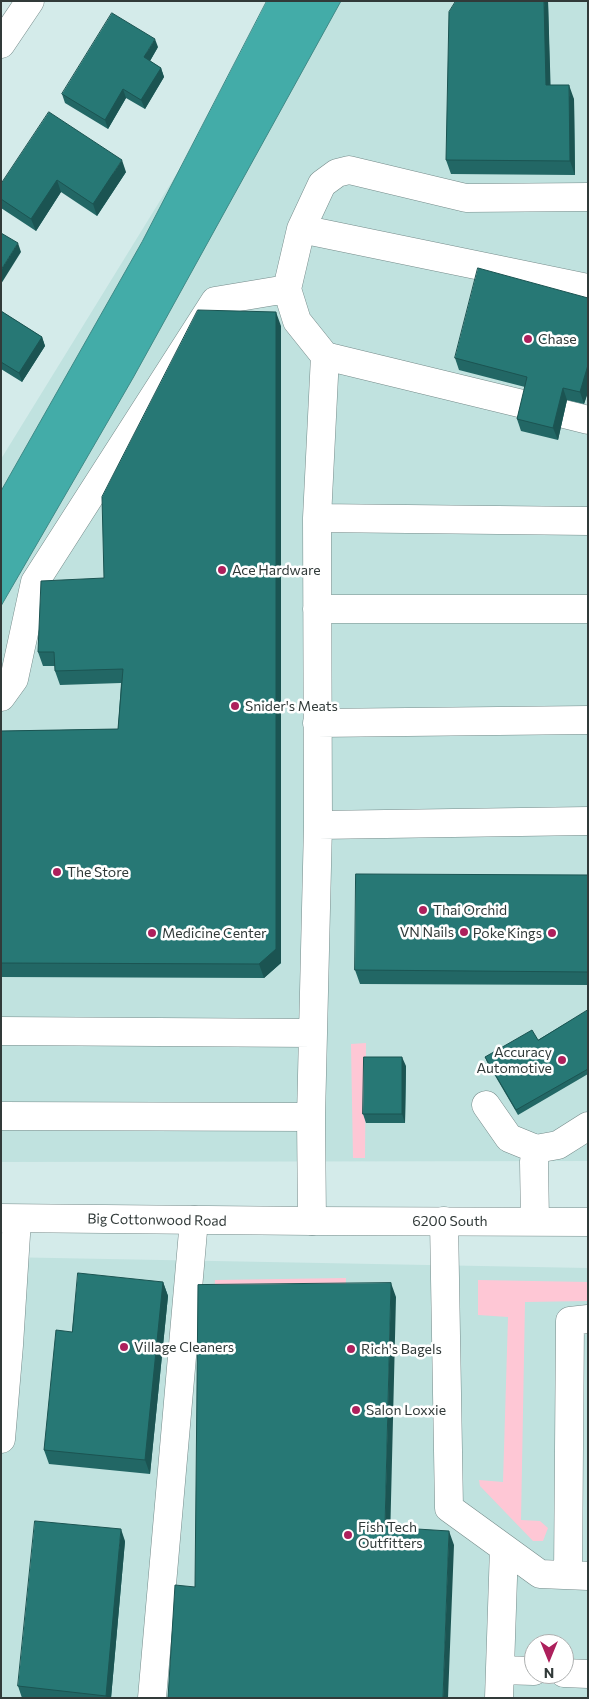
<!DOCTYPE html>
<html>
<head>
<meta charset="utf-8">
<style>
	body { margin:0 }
	#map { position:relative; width:589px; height:1699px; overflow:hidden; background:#d4ebea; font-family:Commissioner,sans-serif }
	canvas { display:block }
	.frame { position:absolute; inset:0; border:2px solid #313a39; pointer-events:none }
	.north { position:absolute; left:524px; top:1634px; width:50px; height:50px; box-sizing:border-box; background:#fff; border:1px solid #adb0b0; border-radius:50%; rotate:180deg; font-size:14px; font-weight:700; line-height:20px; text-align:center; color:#313a39 }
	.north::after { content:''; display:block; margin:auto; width:18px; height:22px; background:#ad205c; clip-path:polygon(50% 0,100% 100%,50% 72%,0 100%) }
</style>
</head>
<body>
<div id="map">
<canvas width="589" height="1699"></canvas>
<div class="frame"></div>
<div class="north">N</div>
</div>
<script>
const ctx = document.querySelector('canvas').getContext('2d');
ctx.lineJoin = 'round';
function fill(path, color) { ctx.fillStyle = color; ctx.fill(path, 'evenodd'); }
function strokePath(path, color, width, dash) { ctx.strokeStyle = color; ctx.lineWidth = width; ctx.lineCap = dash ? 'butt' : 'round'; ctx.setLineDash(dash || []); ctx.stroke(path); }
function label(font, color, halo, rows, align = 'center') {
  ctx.font = font + ' Commissioner,sans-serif'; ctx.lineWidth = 5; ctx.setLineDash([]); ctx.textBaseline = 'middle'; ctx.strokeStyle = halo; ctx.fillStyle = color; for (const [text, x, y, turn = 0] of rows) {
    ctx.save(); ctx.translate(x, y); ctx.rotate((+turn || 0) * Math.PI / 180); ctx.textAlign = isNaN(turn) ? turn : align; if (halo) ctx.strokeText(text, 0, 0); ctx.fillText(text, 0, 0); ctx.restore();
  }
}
fill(new Path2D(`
	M 283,1 L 588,1 L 588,1161 L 1,1162 L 1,459 Z
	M 1,1257 L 588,1268 L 588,1698 L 1,1698 ZM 534,1644 L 564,1644 L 564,1674 L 534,1674 Z`), '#c0e2df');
fill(new Path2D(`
	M 366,1043 L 365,1158 L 353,1158 L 351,1044 Z
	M 346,1278 L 345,1297 L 214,1298 L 215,1280 Z
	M 478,1280 L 588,1282 L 588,1301 L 525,1302 L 521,1520 L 540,1521 L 548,1528 L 543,1541 L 533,1541 L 480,1486 L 479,1480 L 503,1482 L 508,1317 L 478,1315 Z`), '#fec7d5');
const water = new Path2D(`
	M 267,1 L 341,1 L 133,378 L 1,606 L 1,491 L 142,242 Z`);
fill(water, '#43aca8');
strokePath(water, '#3e8a87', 1);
const minor = new Path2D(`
	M 1,44 L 30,1
	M 301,229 L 322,184 L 337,173 L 349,170 L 466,198 L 588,197
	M 325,356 L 317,518 L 588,521
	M 527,405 L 325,356 L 297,321 L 287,289 L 301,229 L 588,288
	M 564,414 L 588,420
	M 317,518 L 318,825
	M 317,609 L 588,609
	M 1,697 L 14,679 L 35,582 L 215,301 L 287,289
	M 317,723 L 588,720
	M 1,1031 L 313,1033
	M 486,1105 L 509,1138 L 536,1149
	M 1,1116 L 311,1117
	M 312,1221 L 311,1117 L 318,825 L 588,821
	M 444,1221 L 449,1508 L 540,1574 L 588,1576
	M 535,1221 L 534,1162 L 536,1149 L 558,1145 L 588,1126
	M 1,1439 L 9,1345 L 17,1219
	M 568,1575 L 570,1321 L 588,1319
	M 500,1670 L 534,1671
	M 564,1673 L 588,1674
	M 152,1698 L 194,1220
	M 499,1698 L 504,1548`);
const major = new Path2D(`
	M 1,1218 L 312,1221 L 588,1222`);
strokePath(minor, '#758b8a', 29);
strokePath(major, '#758b8a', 29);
strokePath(minor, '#fff', 28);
strokePath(major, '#fff', 28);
fill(new Path2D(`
	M 548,1 L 550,85 L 574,99 L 575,175 L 451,174 L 446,160 Z
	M 158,47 L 150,61 L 161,68 L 164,77 L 145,109 L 126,98 L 108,129 L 65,103 L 62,94 Z
	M 126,172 L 97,216 L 61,192 L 36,231 L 1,208 L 1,184 Z
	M 588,298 L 588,392 L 584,404 L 567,400 L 558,440 L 521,431 L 517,419 L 525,387 L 459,370 L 455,358 Z
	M 1,311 L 42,337 L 45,346 L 22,382 L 1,369 Z
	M 281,326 L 281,963 L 264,978 L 1,977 L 1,731 L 118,729 L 121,683 L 60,685 L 55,671 L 55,666 L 43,666 L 38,652 L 104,578 Z
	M 588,875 L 588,985 L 360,984 L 355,970 Z
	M 588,1010 L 588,1074 L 518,1115 L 487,1062 L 485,1057 L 538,1040 Z
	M 406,1066 L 405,1123 L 366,1123 L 363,1114 Z
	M 163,1282 L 168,1296 L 150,1474 L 49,1464 L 44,1450 L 72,1332 Z
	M 125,1541 L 111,1698 L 22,1698 L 18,1686 Z`), '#226765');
fill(new Path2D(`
	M 544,1 L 548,1 L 551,99 L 546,85 Z
	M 155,39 L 158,47 L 147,66 L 144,57 Z
	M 161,68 L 164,77 L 145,109 L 141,100 Z
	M 569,85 L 574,99 L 575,175 L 570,161 Z
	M 123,89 L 126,98 L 108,129 L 105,120 Z
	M 122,160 L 126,172 L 97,216 L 93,204 Z
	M 57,180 L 61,192 L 36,231 L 31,219 Z
	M 18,243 L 21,252 L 1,284 L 1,270 Z
	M 276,312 L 281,326 L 281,963 L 264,978 L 259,964 Z
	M 42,337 L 45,346 L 22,382 L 19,373 Z
	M 588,365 L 588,392 L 584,404 L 580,392 Z
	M 563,388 L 567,400 L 558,440 L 553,428 Z
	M 402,1057 L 406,1066 L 405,1123 L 402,1114 Z
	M 163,1282 L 168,1296 L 150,1474 L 145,1460 Z
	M 391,1283 L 396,1297 L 390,1541 L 385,1527 Z
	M 121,1529 L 125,1541 L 111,1698 L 107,1698 L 106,1696 Z
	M 449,1531 L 454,1545 L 448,1698 L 443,1698 Z`), '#1b5452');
const building = new Path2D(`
	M 456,1 L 544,1 L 546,85 L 569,85 L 570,161 L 446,160 L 449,12 Z
	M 112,13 L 155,39 L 144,57 L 161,68 L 141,100 L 123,89 L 105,120 L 62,94 Z
	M 49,112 L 122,160 L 93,204 L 57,180 L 31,219 L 1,199 L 1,184 Z
	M 1,233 L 18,243 L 1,270 Z
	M 478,268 L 588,298 L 588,365 L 580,392 L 563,388 L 553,428 L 517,419 L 527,377 L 455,358 Z
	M 198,310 L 276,312 L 276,949 L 259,964 L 1,963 L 1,731 L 118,729 L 123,669 L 55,671 L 54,652 L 38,652 L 41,581 L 104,578 L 102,497 Z
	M 1,311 L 42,337 L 19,373 L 1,362 Z
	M 356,874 L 588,875 L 588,972 L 355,970 Z
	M 588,1010 L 588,1069 L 516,1110 L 485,1057 L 532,1030 L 538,1040 Z
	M 364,1057 L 402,1057 L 402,1114 L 363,1114 Z
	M 78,1273 L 163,1282 L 145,1460 L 44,1450 L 56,1330 L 72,1332 Z
	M 391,1283 L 385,1527 L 449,1531 L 443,1698 L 168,1698 L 175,1585 L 195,1587 L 198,1285 Z
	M 35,1521 L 121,1529 L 106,1696 L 18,1686 Z`);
fill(building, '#277875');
strokePath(building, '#1b5452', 1);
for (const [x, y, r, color] of [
	[528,339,5,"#ad205c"],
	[222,570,5,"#ad205c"],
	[235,706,5,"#ad205c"],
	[57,872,5,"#ad205c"],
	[423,910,5,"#ad205c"],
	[464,932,5,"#ad205c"],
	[152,933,5,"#ad205c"],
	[552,933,5,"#ad205c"],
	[562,1060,5,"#ad205c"],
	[124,1347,5,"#ad205c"],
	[351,1349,5,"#ad205c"],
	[356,1410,5,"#ad205c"],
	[348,1535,5,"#ad205c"]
]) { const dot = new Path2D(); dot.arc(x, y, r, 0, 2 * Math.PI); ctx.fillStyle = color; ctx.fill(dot); strokePath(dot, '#fff', 2); }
label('14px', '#313a39', '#fff', [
	["Chase",538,339],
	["Ace Hardware",232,570],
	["Snider's Meats",245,706],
	["The Store",67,872],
	["Thai Orchid",433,910],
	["VN Nails",454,932,"right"],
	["Medicine Center",162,933],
	["Poke Kings",542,933,"right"],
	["Accuracy",552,1052,"right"],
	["Automotive",552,1068,"right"],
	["Village Cleaners",134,1347],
	["Rich's Bagels",361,1349],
	["Salon Loxxie",366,1410],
	["Fish Tech",358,1527],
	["Outfitters",358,1543]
], 'left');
label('14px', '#313a39', '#fff', [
	["Big Cottonwood Road",157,1220,1],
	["6200 South",450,1221]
]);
</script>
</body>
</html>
